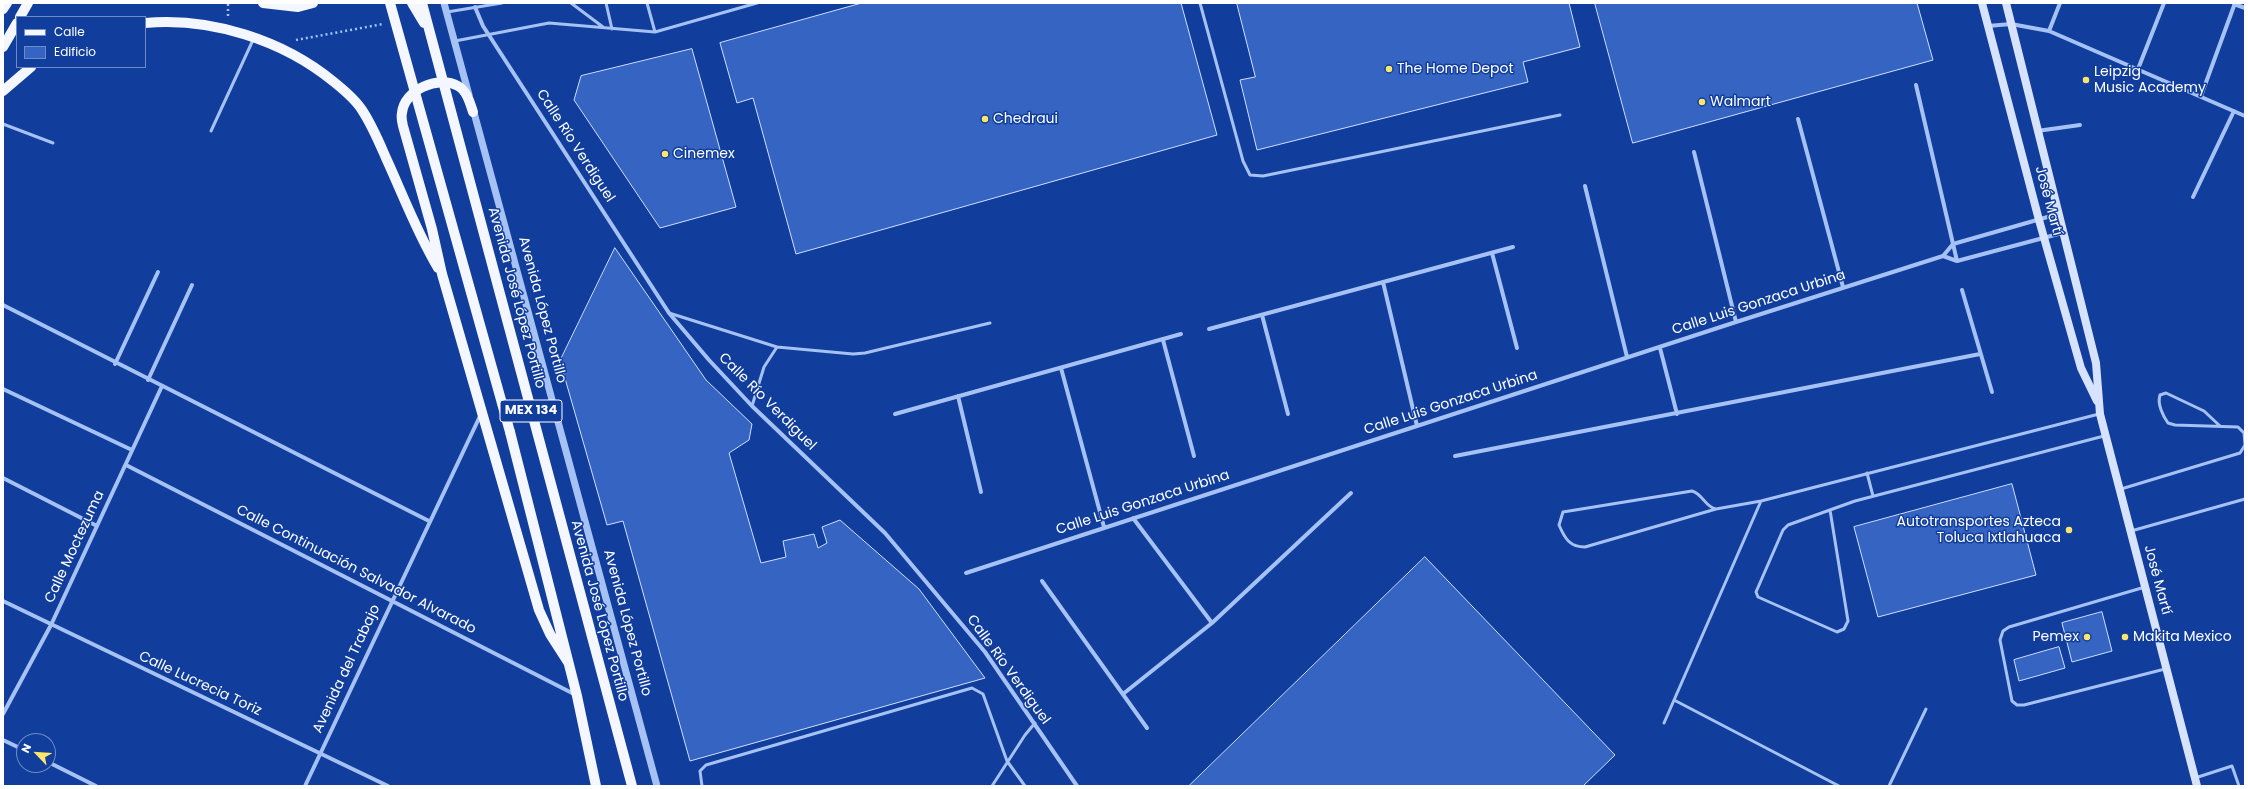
<!DOCTYPE html>
<html>
<head>
<meta charset="utf-8">
<style>
	body { margin:0 }
	#map { position:relative; width:2248px; height:789px; overflow:hidden; background:#113e9c; font-family:Poppins,sans-serif }
	canvas { display:block }
	.frame { position:absolute; inset:0; border:4px solid #fff; pointer-events:none }
	.legend { position:absolute; left:16px; top:16px; width:130px; height:52px; box-sizing:border-box; background:#113e9c; border:1px solid #708bc4; margin:0; padding:5px 7px; list-style:none; font-size:12px; color:#fff }
	.legend li { display:flex; align-items:center; gap:8px; height:20px }
	.legend b { width:20px; border:1px solid #708bc4 }
	.north { position:absolute; left:16px; top:733px; width:40px; height:40px; box-sizing:border-box; background:#113e9c; border:1px solid #708bc4; border-radius:50%; rotate:295deg; font-size:11px; font-weight:700; line-height:16px; text-align:center; color:#fff }
	.north::after { content:''; display:block; margin:auto; width:14px; height:18px; background:#ffe56a; clip-path:polygon(50% 0,100% 100%,50% 72%,0 100%) }
</style>
</head>
<body>
<div id="map">
<canvas width="2248" height="789"></canvas>
<div class="frame"></div>
<ul class="legend">
<li><b style="height:5px;background:#f4f7ff"></b>Calle</li>
<li><b style="height:11px;background:#3564c2"></b>Edificio</li>
</ul>
<div class="north">N</div>
</div>
<script>
const ctx = document.querySelector('canvas').getContext('2d');
ctx.lineJoin = 'round';
function fill(path, color) { ctx.fillStyle = color; ctx.fill(path, 'evenodd'); }
function strokePath(path, color, width, dash) { ctx.strokeStyle = color; ctx.lineWidth = width; ctx.lineCap = dash ? 'butt' : 'round'; ctx.setLineDash(dash || []); ctx.stroke(path); }
function label(font, color, halo, rows, align = 'center') {
  ctx.font = font + ' Poppins,sans-serif'; ctx.lineWidth = 3; ctx.setLineDash([]); ctx.textBaseline = 'middle'; ctx.strokeStyle = halo; ctx.fillStyle = color; for (const [text, x, y, turn = 0] of rows) {
    ctx.save(); ctx.translate(x, y); ctx.rotate((+turn || 0) * Math.PI / 180); ctx.textAlign = isNaN(turn) ? turn : align; if (halo) ctx.strokeText(text, 0, 0); ctx.fillText(text, 0, 0); ctx.restore();
  }
}
const building = new Path2D(`
	M 862,3 L 1181,3 L 1217,135 L 796,254 L 753,98 L 737,103 L 720,43 Z
	M 1237,3 L 1569,3 L 1580,47 L 1523,62 L 1528,82 L 1257,150 L 1240,80 L 1255,77 Z
	M 1595,3 L 1917,3 L 1933,60 L 1633,143 Z
	M 692,49 L 736,207 L 660,228 L 574,100 L 581,76 Z
	M 615,248 L 706,380 L 752,424 L 749,440 L 729,453 L 761,563 L 786,557 L 783,541 L 814,534 L 818,548 L 827,543 L 822,527 L 840,520 L 919,589 L 985,678 L 690,761 L 623,521 L 607,525 L 560,361 Z
	M 2012,484 L 2036,575 L 1878,617 L 1854,527 Z
	M 1425,557 L 1615,755 L 1583,786 L 1189,786 Z
	M 2102,612 L 2112,651 L 2072,662 L 2062,623 Z
	M 2059,647 L 2065,668 L 2019,681 L 2014,660 Z`);
fill(building, '#3564c2');
strokePath(building, '#cfdffe', 1);
strokePath(new Path2D(`
	M 228,16 L 228,3
	M 296,40 L 383,24`), '#a6c1f4', 2.5, [2, 3]);
strokePath(new Path2D(`
	M 571,3 L 603,27
	M 606,3 L 612,29
	M 647,3 L 655,32
	M 1200,3 L 1243,161 L 1250,175 L 1263,176 L 1560,115
	M 447,12 L 502,3
	M 455,41 L 549,23 L 655,32 L 757,3
	M 3,124 L 53,143
	M 211,131 L 253,40
	M 669,313 L 777,347 L 853,354 L 865,353 L 990,323
	M 752,406 L 764,367 L 777,347
	M 2220,426 L 2204,411 L 2166,393 L 2160,395 C 2157,404 2163,416 2168,423 L 2175,425 L 2238,427 L 2244,433 L 2245,445
	M 1867,473 L 1873,496
	M 2121,489 L 2240,453 L 2245,445
	M 1716,509 C 1705,507 1703,494 1692,491 L 1563,512 L 1559,525 C 1565,539 1570,547 1585,547 L 1716,509 L 1761,501 L 2099,414
	M 1830,510 L 1848,621 L 1844,629 L 1837,632 L 1758,597 L 1756,592 L 1783,530 L 1788,525 L 1855,501 L 2104,436
	M 2131,531 L 2245,499
	M 2145,587 L 2009,627 L 2003,631 L 2000,640 L 2012,701 L 2017,705 L 2024,705 L 2165,669
	M 1674,700 L 1839,786
	M 1664,723 L 1761,501
	M 2195,778 L 2232,766 L 2239,786
	M 702,786 L 700,771 L 706,765 L 972,688 L 983,694 L 1007,761 L 1025,786
	M 992,786 L 1025,735 L 1035,723
	M 1889,786 L 1926,709`), '#a6c1f4', 3);
strokePath(new Path2D(`
	M 2234,4 L 2245,8
	M 475,7 L 483,26 L 669,313 L 709,360 L 752,406 L 885,533 L 985,652 L 1077,786
	M 1988,26 L 2011,24 L 2049,31 L 2245,116
	M 2049,31 L 2060,3
	M 2138,69 L 2164,3
	M 1916,85 L 1957,261
	M 2201,96 L 2235,3
	M 1798,119 L 1843,287
	M 2037,131 L 2080,125
	M 1694,152 L 1736,322
	M 1585,186 L 1627,357
	M 2193,197 L 2234,111
	M 1492,253 L 1517,348
	M 1943,256 L 1957,261 L 2062,233
	M 1383,282 L 1417,426
	M 1962,290 L 1992,392
	M 3,305 L 429,521
	M 1262,315 L 1288,414
	M 1209,329 L 1513,247
	M 1163,340 L 1194,456
	M 1660,348 L 1677,414
	M 115,364 L 158,272
	M 1061,368 L 1104,527
	M 148,380 L 192,285
	M 3,389 L 132,450
	M 958,396 L 981,492
	M 895,414 L 1181,334
	M 1455,456 L 1980,354
	M 126,465 L 574,694
	M 3,478 L 97,526
	M 1133,518 L 1212,623
	M 966,573 L 1736,322 L 1943,256 L 1953,244 L 2058,214
	M 1042,581 L 1147,728
	M 3,601 L 388,786
	M 1123,694 L 1212,623 L 1351,493
	M 3,714 L 51,625 L 162,386
	M 3,740 L 24,750
	M 48,762 L 96,786
	M 305,786 L 481,414`), '#a6c1f4', 4);
strokePath(new Path2D(`
	M 444,3 L 469,95
	M 473,109 L 657,786`), '#a6c1f4', 7);
strokePath(new Path2D(`
	M 1982,3 L 2039,220 L 2081,368 L 2097,401
	M 2006,3 L 2096,363 L 2100,414 L 2197,786`), '#d7e3fd', 8);
strokePath(new Path2D(`
	M 263,3 L 298,7 L 313,3
	M 3,9 L 7,3
	M 20,17 L 28,3
	M 145,23 C 211,17 283,40 334,82 C 344,90 355,99 362,110 C 372,125 379,142 386,158 C 403,195 417,233 438,268
	M 3,47 L 17,23
	M 3,91 L 31,67
	M 473,112 C 470,103 467,91 458,86 C 438,75 404,90 402,113 C 401,117 402,122 403,126 L 432,229 L 442,274 L 539,610 L 550,634 L 568,662
	M 510,432 L 577,696 L 596,786`), '#f4f7ff', 10);
strokePath(new Path2D(`
	M 390,3 L 510,432
	M 412,3 L 424,23
	M 422,3 L 632,786`), '#f4f7ff', 10);
for (const [x, y, r, color] of [
	[1389,69,4,"#ffe56a"],
	[2086,80,4,"#ffe56a"],
	[1702,102,4,"#ffe56a"],
	[985,119,4,"#ffe56a"],
	[665,154,4,"#ffe56a"],
	[2069,530,4,"#ffe56a"],
	[2087,637,4,"#ffe56a"],
	[2125,637,4,"#ffe56a"]
]) { const dot = new Path2D(); dot.arc(x, y, r, 0, 2 * Math.PI); ctx.fillStyle = color; ctx.fill(dot); strokePath(dot, '#113e9c', 1.5); }
for (const [x, y, w] of [
	[531,411,62]
]) { const box = new Path2D(); box.roundRect(x - w / 2, y - 11, w, 22, 3); ctx.fillStyle = '#113e9c'; ctx.fill(box); strokePath(box, '#fff', 1); }
label('bold 13px', '#fff', null, [
	["MEX 134",531,411]
]);
label('14px', '#fff', '#113e9c', [
	["The Home Depot",1397,69],
	["Leipzig",2094,72],
	["Music Academy",2094,88],
	["Walmart",1710,102],
	["Chedraui",993,119],
	["Cinemex",673,154],
	["Autotransportes Azteca",2061,522,"right"],
	["Toluca Ixtlahuaca",2061,538,"right"],
	["Pemex",2079,637,"right"],
	["Makita Mexico",2133,637]
], 'left');
label('14px', '#fff', '#113e9c', [
	["Calle Río Verdiguel",575,146,57],
	["José Martí",2048,201,75],
	["Avenida José López Portillo",516,298,75],
	["Calle Luis Gonzaca Urbina",1759,303,-18],
	["Avenida López Portillo",542,310,75],
	["Calle Río Verdiguel",767,402,45],
	["Calle Luis Gonzaca Urbina",1451,403,-18],
	["Calle Luis Gonzaca Urbina",1143,503,-18],
	["Calle Moctezuma",75,547,-65],
	["Calle Continuación Salvador Alvarado",356,570,27],
	["José Martí",2157,580,75],
	["Avenida José López Portillo",599,611,75],
	["Avenida López Portillo",627,623,75],
	["Avenida del Trabajo",347,669,-65],
	["Calle Río Verdiguel",1008,670,54],
	["Calle Lucrecia Toriz",200,684,25]
]);
</script>
</body>
</html>
